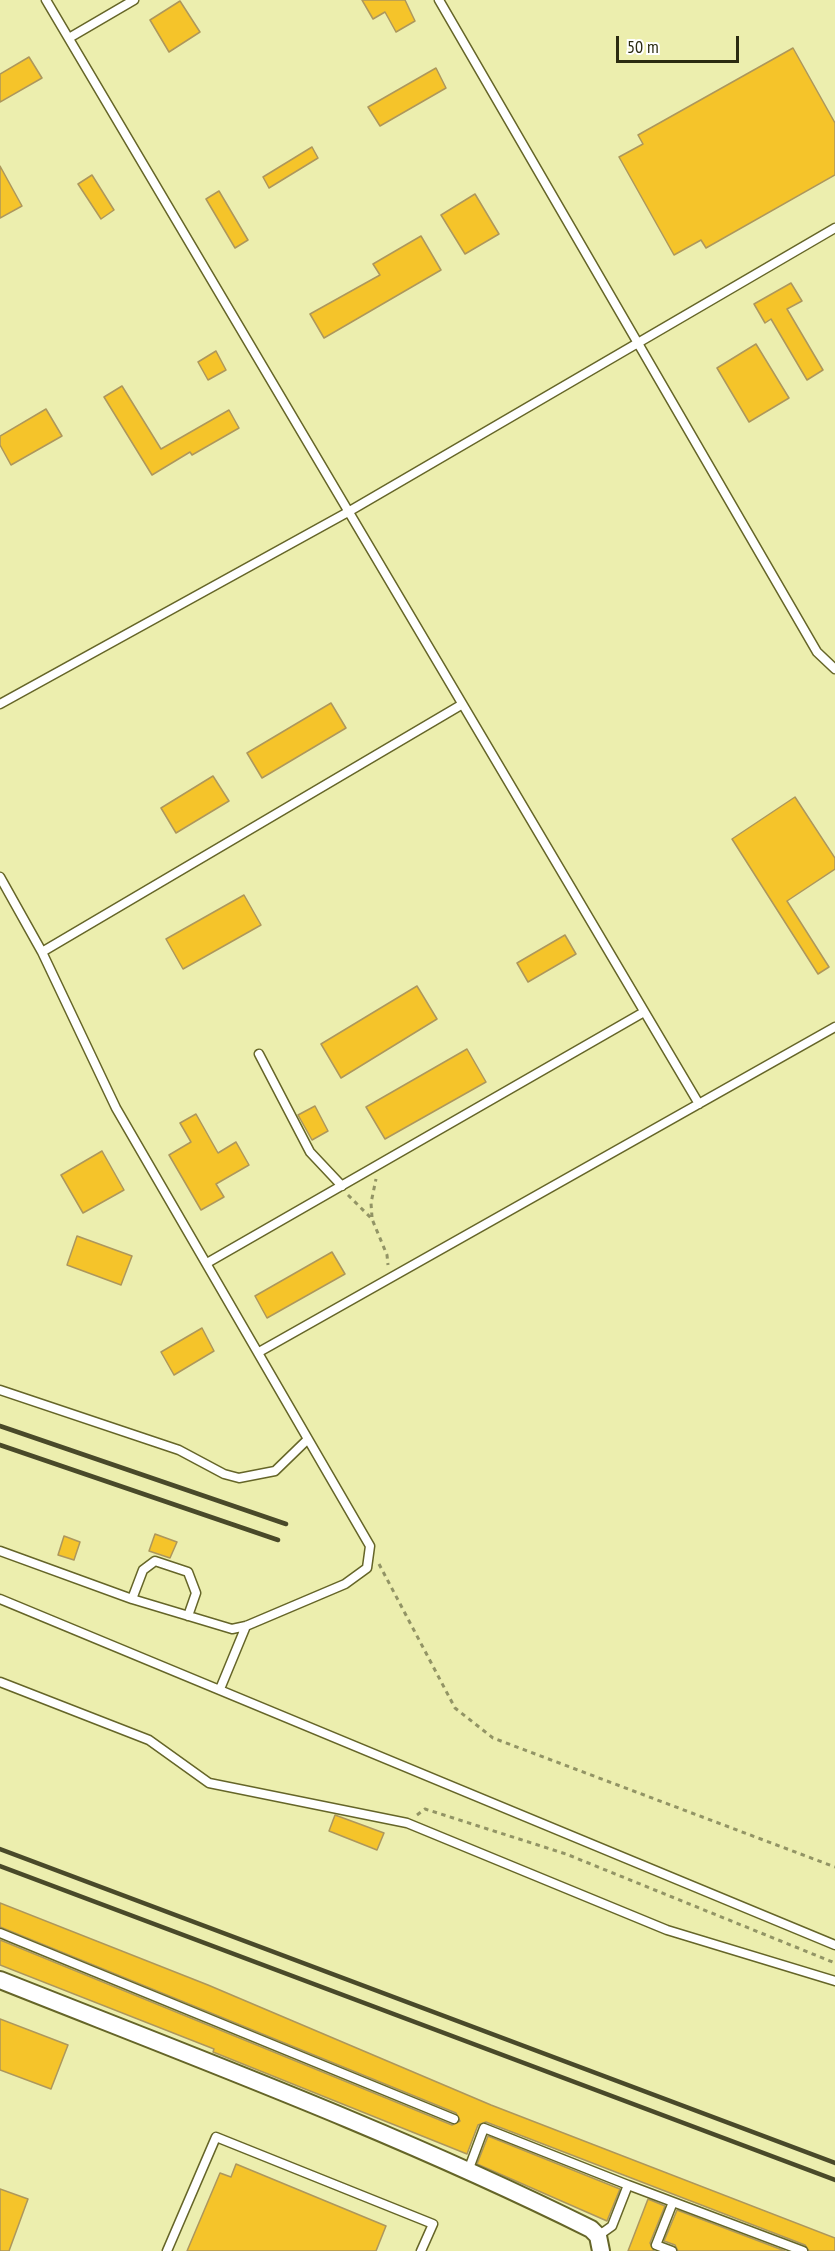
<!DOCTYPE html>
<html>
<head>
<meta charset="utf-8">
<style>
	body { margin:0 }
	#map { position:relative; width:835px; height:2251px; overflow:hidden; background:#eceeae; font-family:"PT Sans Narrow",sans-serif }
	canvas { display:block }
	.scale { position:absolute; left:616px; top:36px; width:123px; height:27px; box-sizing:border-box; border:3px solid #2b2b11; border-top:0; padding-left:8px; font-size:18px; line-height:21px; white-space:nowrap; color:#2b2b11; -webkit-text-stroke:4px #fff; paint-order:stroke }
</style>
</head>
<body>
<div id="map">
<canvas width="835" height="2251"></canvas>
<div class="scale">50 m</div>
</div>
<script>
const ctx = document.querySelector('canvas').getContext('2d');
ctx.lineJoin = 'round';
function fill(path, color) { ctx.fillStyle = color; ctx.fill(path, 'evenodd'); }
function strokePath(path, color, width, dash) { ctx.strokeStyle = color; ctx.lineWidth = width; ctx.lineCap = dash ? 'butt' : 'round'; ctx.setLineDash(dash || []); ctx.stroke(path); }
const building = new Path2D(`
	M 362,0 L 405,0 L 415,21 L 396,32 L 385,12 L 373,19 Z
	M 180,1 L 200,32 L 169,52 L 150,20 Z
	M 793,48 L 835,123 L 835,175 L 706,248 L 701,240 L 674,255 L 619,157 L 643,144 L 638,135 Z
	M 29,57 L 42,78 L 0,102 L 0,74 Z
	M 436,68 L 446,88 L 380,126 L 368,107 Z
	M 312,147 L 318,158 L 269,188 L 263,177 Z
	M 0,166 L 22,206 L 0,218 Z
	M 92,175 L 114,210 L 101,219 L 78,184 Z
	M 219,191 L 248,240 L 235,248 L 206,199 Z
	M 475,194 L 499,234 L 465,254 L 441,215 Z
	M 421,236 L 441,270 L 324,338 L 310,314 L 380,275 L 373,264 Z
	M 791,283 L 802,301 L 787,309 L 823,370 L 807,380 L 771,319 L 765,323 L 754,304 Z
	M 756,344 L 789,398 L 749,422 L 717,368 Z
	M 216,351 L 226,370 L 208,380 L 198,362 Z
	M 122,386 L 161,449 L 229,410 L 239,428 L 192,455 L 190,452 L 152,475 L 104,397 Z
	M 46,409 L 62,436 L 11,465 L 0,445 L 0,436 Z
	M 331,703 L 346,728 L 262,778 L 247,753 Z
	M 213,776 L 229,801 L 176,833 L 161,808 Z
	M 795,797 L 835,858 L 835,869 L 787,901 L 829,967 L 818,974 L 732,839 Z
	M 244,895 L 261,925 L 183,969 L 166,939 Z
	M 565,935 L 576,954 L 528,982 L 517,963 Z
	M 417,986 L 437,1019 L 341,1078 L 321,1044 Z
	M 467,1049 L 486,1082 L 385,1139 L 366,1107 Z
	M 315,1106 L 328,1131 L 312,1140 L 298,1115 Z
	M 196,1114 L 218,1153 L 236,1142 L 249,1165 L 216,1184 L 224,1197 L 201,1210 L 169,1155 L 191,1142 L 180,1123 Z
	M 102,1151 L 124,1190 L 83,1213 L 61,1175 Z
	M 77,1236 L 132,1256 L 121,1285 L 67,1265 Z
	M 332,1252 L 345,1274 L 267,1318 L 255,1296 Z
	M 202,1328 L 214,1351 L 174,1375 L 161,1352 Z
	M 155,1534 L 177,1542 L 170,1558 L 149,1551 Z
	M 64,1536 L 80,1542 L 74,1560 L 58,1555 Z
	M 335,1815 L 384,1833 L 377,1850 L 329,1831 Z
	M 0,1903 L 208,1985 L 491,2105 L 835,2238 L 835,2251 L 809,2251 L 805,2245 L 486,2122 L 478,2125 L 467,2154 L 213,2052 L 214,2049 L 0,1965 L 0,1940 L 452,2125 L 460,2121 L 456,2113 L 0,1927 Z
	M 0,2019 L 68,2045 L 51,2089 L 0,2070 Z
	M 488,2136 L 620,2189 L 607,2221 L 477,2164 Z
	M 236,2164 L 386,2226 L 376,2251 L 187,2251 L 220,2173 L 231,2177 Z
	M 0,2189 L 28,2199 L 9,2251 L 0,2251 Z
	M 648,2199 L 665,2206 L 650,2243 L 654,2251 L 628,2251 Z
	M 677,2210 L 785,2251 L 678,2251 L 675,2245 L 664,2241 Z`);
fill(building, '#f5c42a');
strokePath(building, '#ad975c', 1.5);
const service = new Path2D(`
	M 46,0 C 266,367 479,737 699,1104
	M 439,0 L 817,652 L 835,669
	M 69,38 L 134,0
	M 0,704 L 348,512 L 835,228
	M 0,877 L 42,952 L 116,1108 L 370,1546 L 367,1568 L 345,1584 L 246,1626 L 232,1629 L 132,1599 L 0,1551
	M 42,952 L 461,705
	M 259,1054 L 310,1152 L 342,1186
	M 207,1263 L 644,1012
	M 259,1352 L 835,1027
	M 0,1390 L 179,1450 L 224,1474 L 239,1478 L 275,1471 L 308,1439
	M 0,1599 L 835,1945
	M 132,1599 L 143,1570 L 155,1561 L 188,1572 L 196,1593 L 188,1616
	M 0,1682 L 149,1740 L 209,1783 L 407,1823 L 667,1930 L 835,1981
	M 220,1689 L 246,1626
	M 0,1933 L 454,2119
	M 468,2171 L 484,2128 L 628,2185 L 612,2226 L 598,2236
	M 628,2185 L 803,2251
	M 167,2251 L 216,2137 L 433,2224 L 421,2251
	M 672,2251 L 656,2245 L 673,2202`);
const minor = new Path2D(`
	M 0,1980 C 199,2059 400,2134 591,2229 L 598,2236 L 601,2251`);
strokePath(service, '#656528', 11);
strokePath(minor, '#656528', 20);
strokePath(new Path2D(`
	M 348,1195 L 372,1219 L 387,1255 L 388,1265
	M 372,1217 L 371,1203 L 376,1179
	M 379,1564 L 455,1708 L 493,1738 L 835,1867
	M 417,1815 L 425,1809 L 566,1854 L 835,1963`), '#929465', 3, [4.5, 4.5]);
strokePath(service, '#fff', 8);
strokePath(minor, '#fff', 16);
strokePath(new Path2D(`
	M 0,1426 L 286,1524
	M 0,1445 L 278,1540
	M 0,1849 L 835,2163
	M 0,1866 L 835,2180`), '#494929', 4.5);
</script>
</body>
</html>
